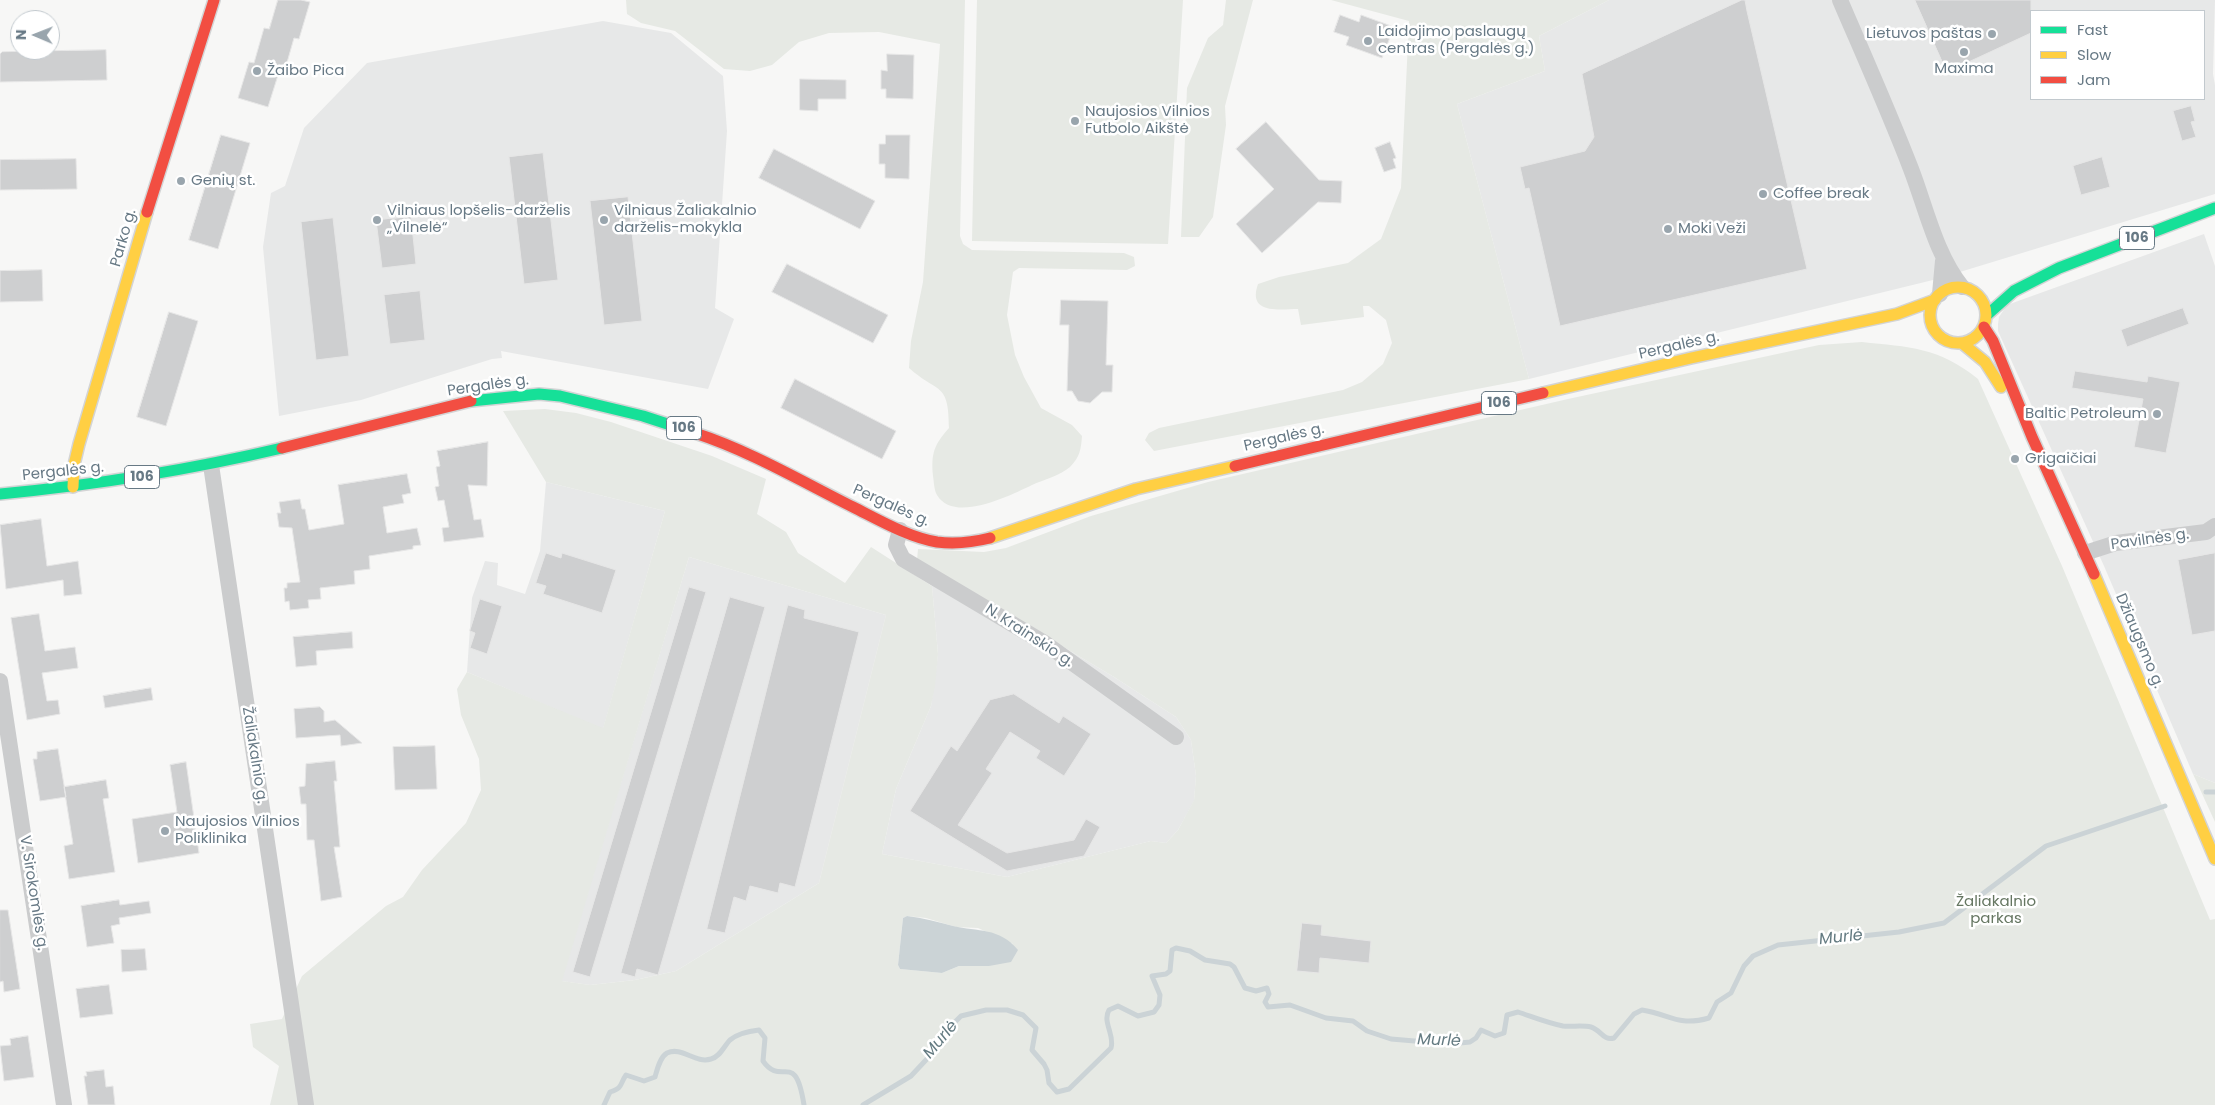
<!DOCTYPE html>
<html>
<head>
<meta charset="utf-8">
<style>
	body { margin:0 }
	#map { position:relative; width:2215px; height:1105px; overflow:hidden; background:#f7f7f6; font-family:Poppins,sans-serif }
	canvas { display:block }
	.legend { position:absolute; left:2030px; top:10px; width:175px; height:90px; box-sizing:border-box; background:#fff; border:1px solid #c2c9ce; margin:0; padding:6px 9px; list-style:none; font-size:15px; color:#677985 }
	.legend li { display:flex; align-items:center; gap:10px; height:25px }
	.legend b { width:25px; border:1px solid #c2c9ce }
	.north { position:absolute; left:10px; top:10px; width:50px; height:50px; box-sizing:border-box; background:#fff; border:1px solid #c2c9ce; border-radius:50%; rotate:271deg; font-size:14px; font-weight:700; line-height:20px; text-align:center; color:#677985 }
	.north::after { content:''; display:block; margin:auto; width:18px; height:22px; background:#99a5ad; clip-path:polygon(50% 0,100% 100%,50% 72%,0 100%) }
</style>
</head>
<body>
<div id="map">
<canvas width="2215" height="1105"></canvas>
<ul class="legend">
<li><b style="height:6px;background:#16e098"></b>Fast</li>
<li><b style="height:6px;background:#ffcf43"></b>Slow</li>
<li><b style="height:6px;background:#f24e42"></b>Jam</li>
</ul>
<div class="north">N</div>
</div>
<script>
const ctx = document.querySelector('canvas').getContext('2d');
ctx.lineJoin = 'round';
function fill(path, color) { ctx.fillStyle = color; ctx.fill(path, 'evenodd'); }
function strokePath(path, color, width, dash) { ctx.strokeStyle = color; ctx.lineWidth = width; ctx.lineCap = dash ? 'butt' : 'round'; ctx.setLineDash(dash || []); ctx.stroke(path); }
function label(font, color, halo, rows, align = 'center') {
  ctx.font = font + ' Poppins,sans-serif'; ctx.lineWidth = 5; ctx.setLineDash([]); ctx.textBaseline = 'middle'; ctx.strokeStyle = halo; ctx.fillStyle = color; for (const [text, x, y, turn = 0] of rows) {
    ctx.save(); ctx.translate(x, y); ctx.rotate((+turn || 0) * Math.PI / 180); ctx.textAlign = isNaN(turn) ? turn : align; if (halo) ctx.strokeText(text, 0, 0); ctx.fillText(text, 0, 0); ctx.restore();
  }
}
fill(new Path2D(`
	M 1609,0 L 2215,0 L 2213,74 L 2215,85 L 2215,194 L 1937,279 L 1529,379 L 1457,104 L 1545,71 L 1539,36 ZM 2031,11 L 2204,11 L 2204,99 L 2031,99 Z
	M 603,21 L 671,33 L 723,76 L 727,131 L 715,308 L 734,319 L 708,389 L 501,351 L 502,358 L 492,359 L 361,400 L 279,416 L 263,247 L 271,193 L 285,186 L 304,128 L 367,63 Z
	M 2204,234 L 2215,266 L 2215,783 L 2193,774 L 2104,566 L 1998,331 L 1998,324 L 1999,317 L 2007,305 Z
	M 546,482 L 665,511 L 603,729 L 467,672 L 472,598 L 485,561 L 498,563 L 497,585 L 525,594 L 540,551 Z
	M 689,557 L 886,615 L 819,883 L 676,971 L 635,980 L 590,985 L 561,981 Z
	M 917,560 L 1114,677 L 1176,717 L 1191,740 L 1196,776 L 1194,801 L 1178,830 L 1166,843 L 1151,841 L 1007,877 L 882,854 L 896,789 L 931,706 L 938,654 L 932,586 L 910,571 Z`), '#e7e8e8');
fill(new Path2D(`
	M 626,0 L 965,0 L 960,236 L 963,244 L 972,250 L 1124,253 L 1134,257 L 1135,266 L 1127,270 L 1019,268 L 1013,272 L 1007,315 L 1015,355 L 1024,377 L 1041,408 L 1072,425 L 1082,436 C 1081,449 1080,457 1070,467 C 1061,475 1043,480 1032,485 C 1011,495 954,524 937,495 C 934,490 934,482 933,476 C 931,453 934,445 949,428 C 949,381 938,394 909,368 L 911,341 L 923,282 L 940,44 L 879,32 L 829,33 L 799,42 L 772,65 L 750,71 L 724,69 L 675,31 L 641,23 L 627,14 Z
	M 977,0 L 1183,0 L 1168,244 L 972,241 Z
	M 1226,0 L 1253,0 L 1225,106 L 1226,125 L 1213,217 L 1199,237 L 1181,237 L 1187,88 L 1208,38 L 1223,25 Z
	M 1331,0 L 1609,0 L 1539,36 L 1545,71 L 1457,104 L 1529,379 L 1154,451 L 1145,440 L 1149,433 L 1159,428 L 1343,390 L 1362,382 L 1383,364 L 1392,343 L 1386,320 L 1369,306 L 1363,306 L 1364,317 L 1301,325 L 1298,309 C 1280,309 1247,315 1258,284 L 1279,277 L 1348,263 L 1381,239 L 1401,188 L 1409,21 Z
	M 1862,342 C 1909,347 1939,347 1978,379 L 2062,566 L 2210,920 L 2215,919 L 2215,1105 L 270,1105 L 279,1066 L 253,1047 L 250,1024 L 282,1019 L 302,976 L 386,906 L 403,897 L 422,870 L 466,823 L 481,790 L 479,759 L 461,715 L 457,689 L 467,672 L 603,728 L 665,511 L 546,482 L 503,411 L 545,409 L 576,413 L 611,422 L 712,456 L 766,479 L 757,514 L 786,532 L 798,553 L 845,583 L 871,547 L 932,586 L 938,654 L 935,686 L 931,706 L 896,789 L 882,854 L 1007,877 L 1151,841 L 1166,843 L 1178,830 L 1194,800 L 1196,776 L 1191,740 L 1176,717 L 1114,677 L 917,560 L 918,549 L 984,552 L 1006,548 L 1091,516 L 1208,482 L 1568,399 L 1819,345 ZM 689,557 L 886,615 L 819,883 L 676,971 L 635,980 L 590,985 L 562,981 ZM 907,916 L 926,918 L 956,927 L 978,928 L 1013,944 L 989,966 L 959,966 L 942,973 L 900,969 L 898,965 L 903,918 Z
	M 2193,774 L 2215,783 L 2215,822 Z`), '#e6e9e4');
fill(new Path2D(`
	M 907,916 C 923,918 938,922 953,926 C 978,932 999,927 1018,950 L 1011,962 L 989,966 L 959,966 L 942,973 L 900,969 L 898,965 L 903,918 Z`), '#cbd3d6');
strokePath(new Path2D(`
	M 2206,792 L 2215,792
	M 604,1105 L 610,1092 C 624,1087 619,1085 626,1075 L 644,1081 L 655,1077 C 657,1070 660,1057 667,1053 C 682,1046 695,1064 711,1059 C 720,1057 724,1046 730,1040 C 737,1034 750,1031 759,1030 L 765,1038 L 763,1061 C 782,1088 795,1048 804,1105
	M 863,1105 L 911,1076 L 939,1046 L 946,1031 L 961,1016 L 986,1010 L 1007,1010 L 1023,1015 L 1036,1028 L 1032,1050 L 1044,1064 L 1047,1070 L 1049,1083 L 1057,1092 L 1069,1089 L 1111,1048 C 1115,1035 1102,1022 1109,1010 L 1118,1006 L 1138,1016 L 1154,1012 L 1159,1005 L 1160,995 L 1152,976 L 1166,974 L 1170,971 L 1172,950 L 1176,948 L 1190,951 L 1205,960 L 1230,964 L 1234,967 L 1245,988 L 1256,991 L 1267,988 L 1269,994 L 1265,1002 L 1268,1007 L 1290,1005 L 1326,1018 L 1353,1021 L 1367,1031 L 1391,1039 L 1450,1044 L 1470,1042 L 1476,1038 L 1481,1030 L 1495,1036 L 1504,1033 L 1507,1015 L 1518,1012 C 1533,1017 1548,1023 1563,1026 C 1572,1027 1582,1025 1591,1027 C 1601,1030 1603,1041 1614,1038 L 1634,1014 L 1642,1010 C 1670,1014 1677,1027 1709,1018 L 1717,1002 L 1731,993 L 1744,966 L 1753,956 L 1778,945 L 1899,932 L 1944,923 L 2046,846 L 2165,806`), '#cbd3d6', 5);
const building = new Path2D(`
	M 278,0 L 301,0 L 310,2 L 299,39 L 294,38 L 284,73 L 279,72 L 268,107 L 238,98 L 249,62 L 254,63 L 264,28 L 269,29 Z
	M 1742,0 L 1745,0 L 1747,11 L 1807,269 L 1560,326 L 1529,188 L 1525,189 L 1520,167 L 1585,151 L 1594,137 L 1582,74 Z
	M 1915,0 L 2031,0 L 2031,33 L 1947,72 Z
	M 1340,15 L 1359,22 L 1361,15 L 1394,27 L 1382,58 L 1346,45 L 1349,37 L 1334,32 Z
	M 106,50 L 107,80 L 0,82 L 0,54 L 2,52 Z
	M 887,54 L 914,55 L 913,99 L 886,98 L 886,89 L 881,89 L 881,70 L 887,71 Z
	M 800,79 L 846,80 L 846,99 L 818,99 L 818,111 L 800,110 Z
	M 2191,106 L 2195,121 L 2191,122 L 2196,137 L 2182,141 L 2173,111 Z
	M 1266,122 L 1319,180 L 1342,181 L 1341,203 L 1318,202 L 1262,253 L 1236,224 L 1274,189 L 1236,149 Z
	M 221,135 L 250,143 L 218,249 L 189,240 Z
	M 886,135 L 910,135 L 909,179 L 885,178 L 885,164 L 879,164 L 879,144 L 885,144 Z
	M 1390,142 L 1396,158 L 1393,159 L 1396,168 L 1384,172 L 1375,148 Z
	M 774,149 L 875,201 L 860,229 L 759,178 Z
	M 543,153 L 558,280 L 524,284 L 509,157 Z
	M 2102,157 L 2110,187 L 2081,195 L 2073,166 Z
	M 76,159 L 77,189 L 0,190 L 0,160 Z
	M 628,197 L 642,321 L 604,325 L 590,201 Z
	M 411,217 L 416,264 L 382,268 L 376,220 Z
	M 333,218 L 349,356 L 316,360 L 301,222 Z
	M 787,264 L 888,315 L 873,343 L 772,292 Z
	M 42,270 L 43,301 L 0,302 L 0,271 Z
	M 420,291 L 425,340 L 390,344 L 384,295 Z
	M 1061,300 L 1108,301 L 1106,365 L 1113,365 L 1112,392 L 1102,392 L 1090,403 L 1078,401 L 1072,391 L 1067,391 L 1069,325 L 1060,325 Z
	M 2183,308 L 2189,324 L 2127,347 L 2121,330 Z
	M 169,312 L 198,321 L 166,426 L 137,417 Z
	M 2075,371 L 2147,382 L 2148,376 L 2180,382 L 2166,453 L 2134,447 L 2143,399 L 2072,388 Z
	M 795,379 L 896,431 L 882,459 L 781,408 Z
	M 488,442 L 487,486 L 468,485 L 474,520 L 481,519 L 484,537 L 444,542 L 442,528 L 449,527 L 444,500 L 438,501 L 435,487 L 439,486 L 436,467 L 440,466 L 437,451 Z
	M 407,474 L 411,493 L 402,495 L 404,503 L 383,507 L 387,533 L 417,528 L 421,545 L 413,546 L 413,549 L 369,556 L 370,569 L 354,571 L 355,584 L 320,588 L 321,599 L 308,600 L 309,608 L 290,610 L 289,601 L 285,602 L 284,588 L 287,588 L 287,583 L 300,582 L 292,528 L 279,527 L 277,513 L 281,513 L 279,502 L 300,499 L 302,509 L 305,509 L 309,530 L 344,524 L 338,485 Z
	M 41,519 L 47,566 L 78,561 L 82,594 L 64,596 L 63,580 L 6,589 L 0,525 Z
	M 546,553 L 561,558 L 562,553 L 616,570 L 602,613 L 543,594 L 546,586 L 536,583 Z
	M 2215,553 L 2215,631 L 2192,635 L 2178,560 Z
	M 689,587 L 706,592 L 590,977 L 573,972 Z
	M 730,597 L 765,607 L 658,975 L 637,969 L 635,977 L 621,973 Z
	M 480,599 L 502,606 L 487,654 L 470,648 L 475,633 L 470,631 Z
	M 788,605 L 805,610 L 804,618 L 859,632 L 795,887 L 780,883 L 778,893 L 750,886 L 746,901 L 734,897 L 725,933 L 707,929 Z
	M 39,614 L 45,651 L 75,647 L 78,668 L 42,673 L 47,701 L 58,700 L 60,714 L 27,720 L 11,618 Z
	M 352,632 L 353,648 L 316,651 L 317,665 L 296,667 L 293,637 Z
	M 151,688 L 153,700 L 105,708 L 103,696 Z
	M 1014,694 L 1059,723 L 1063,716 L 1091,734 L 1064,776 L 1036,758 L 1040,751 L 1010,732 L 986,769 L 992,773 L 958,825 L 1007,853 L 1074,840 L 1086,819 L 1100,827 L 1084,856 L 1007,871 L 910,811 L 951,746 L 957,751 L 990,700 Z
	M 320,707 L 324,711 L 324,722 L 335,720 L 362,743 L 341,746 L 340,735 L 296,738 L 294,709 Z
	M 435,746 L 437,789 L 395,790 L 393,747 Z
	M 58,749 L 66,797 L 40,801 L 33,759 L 37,759 L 37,752 Z
	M 335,761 L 337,781 L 334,781 L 340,847 L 334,847 L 342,897 L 321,901 L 314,840 L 307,840 L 306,804 L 301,804 L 299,787 L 305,786 L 306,764 Z
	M 186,762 L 199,853 L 138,863 L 132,819 L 177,812 L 170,765 Z
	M 106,780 L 109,798 L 103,799 L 115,872 L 69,879 L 64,846 L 73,844 L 64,787 Z
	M 119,900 L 120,905 L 149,901 L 151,913 L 119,918 L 120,924 L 111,926 L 114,943 L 87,947 L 81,906 Z
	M 0,910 L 8,910 L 20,989 L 4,992 L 3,981 L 0,982 Z
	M 1302,923 L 1322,925 L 1321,935 L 1371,941 L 1369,963 L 1320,958 L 1319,973 L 1297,971 Z
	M 145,949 L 147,970 L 122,972 L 121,950 Z
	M 109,985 L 113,1014 L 80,1018 L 76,989 Z
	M 28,1036 L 34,1077 L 4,1081 L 0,1046 L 11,1045 L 10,1039 Z
	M 104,1070 L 106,1087 L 113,1086 L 115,1105 L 88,1105 L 84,1076 L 87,1076 L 86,1072 Z`);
fill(building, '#cecfd0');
strokePath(building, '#e6e6e6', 1);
const fast = new Path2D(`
	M 1987,315 L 2014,291 L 2059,268 L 2215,208
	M 471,401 L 539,394 L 560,396 L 643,416 L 695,433
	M 0,494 C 95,485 189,470 282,448`);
const slow = new Path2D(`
	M1930 315a28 28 0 1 1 56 0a28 28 0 1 1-56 0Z
	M 1962,343 L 1985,362 L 2001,387
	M 1543,393 L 1691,358 L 1897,314 L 1935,300
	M 73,487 L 74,465 L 79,444 L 147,212
	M 990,538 L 1136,489 L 1235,466
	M 2094,574 L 2215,859`);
const jam = new Path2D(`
	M 147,212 L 214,0
	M 1984,327 L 1993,341 L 2032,437 L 2094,574
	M 695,433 C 750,451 801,481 853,507 C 879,520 908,537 937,542 C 953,544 974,542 990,538
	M 282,448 L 471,401
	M 1235,466 L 1543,393`);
strokePath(fast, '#d3d4d5', 14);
strokePath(slow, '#d3d4d5', 14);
strokePath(jam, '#d3d4d5', 14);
strokePath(new Path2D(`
	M 1840,0 C 1864,56 1889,112 1911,169 C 1926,208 1936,255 1962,287
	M 1940,294 L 1943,261
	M 211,465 L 306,1105
	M 900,530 L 896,545 L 903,559 L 1046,644 L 1176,737
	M 2085,553 L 2116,543 L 2206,532 L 2215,526
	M 0,681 L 64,1105`), '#cbcccd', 16);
strokePath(fast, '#16e098', 11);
strokePath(slow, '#ffcf43', 11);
strokePath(jam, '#f24e42', 11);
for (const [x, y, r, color] of [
	[1992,34,5,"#99a5ad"],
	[1368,41,5,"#99a5ad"],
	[1964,52,5,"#99a5ad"],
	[257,71,5,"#99a5ad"],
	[1075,121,5,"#99a5ad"],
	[181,181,5,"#99a5ad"],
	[1763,194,5,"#99a5ad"],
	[377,220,5,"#99a5ad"],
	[604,220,5,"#99a5ad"],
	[1668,229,5,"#99a5ad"],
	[2157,414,5,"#99a5ad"],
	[2015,459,5,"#99a5ad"],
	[165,831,5,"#99a5ad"]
]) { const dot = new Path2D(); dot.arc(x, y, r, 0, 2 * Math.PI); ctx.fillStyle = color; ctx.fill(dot); strokePath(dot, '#fff', 2); }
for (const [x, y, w] of [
	[2137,238,35],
	[1499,403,35],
	[684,428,35],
	[142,477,35]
]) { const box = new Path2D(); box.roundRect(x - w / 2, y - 11.5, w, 23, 4); ctx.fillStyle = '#fff'; ctx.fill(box); strokePath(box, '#677985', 1); }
label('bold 14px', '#677985', null, [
	["106",2137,238],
	["106",1499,403],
	["106",684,428],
	["106",142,477]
]);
label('15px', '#677985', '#fff', [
	["Laidojimo paslaugų",1378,32],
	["centras (Pergalės g.)",1378,49],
	["Lietuvos paštas",1982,34,"right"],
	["Maxima",1964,69,"center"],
	["Žaibo Pica",267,71],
	["Naujosios Vilnios",1085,112],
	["Futbolo Aikštė",1085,129],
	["Genių st.",191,181],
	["Coffee break",1773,194],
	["Vilniaus lopšelis-darželis",387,211],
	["„Vilnelė“",387,228],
	["Vilniaus Žaliakalnio",614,211],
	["darželis-mokykla",614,228],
	["Moki Veži",1678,229],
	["Baltic Petroleum",2147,414,"right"],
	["Grigaičiai",2025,459],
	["Naujosios Vilnios",175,822],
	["Poliklinika",175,839]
], 'left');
label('15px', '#677985', '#fff', [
	["Parko g.",124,238,-74],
	["Pergalės g.",1679,346,-13],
	["Pergalės g.",488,386,-8],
	["Pergalės g.",1284,438,-13],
	["Pergalės g.",63,472,-6],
	["Pergalės g.",891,506,24],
	["Pavilnės g.",2150,540,-8],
	["N. Krainskio g.",1029,636,33],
	["Džiaugsmo g.",2139,641,67],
	["Žaliakalnio g.",254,755,81],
	["V. Sirokomlės g.",33,893,81]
]);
label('15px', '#667762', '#fff', [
	["Žaliakalnio",1996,902],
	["parkas",1996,919]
]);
label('italic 16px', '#637a81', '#fff', [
	["Murlė",1841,938,-6],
	["Murlė",941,1040,-50],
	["Murlė",1439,1041,2]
]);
</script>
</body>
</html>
